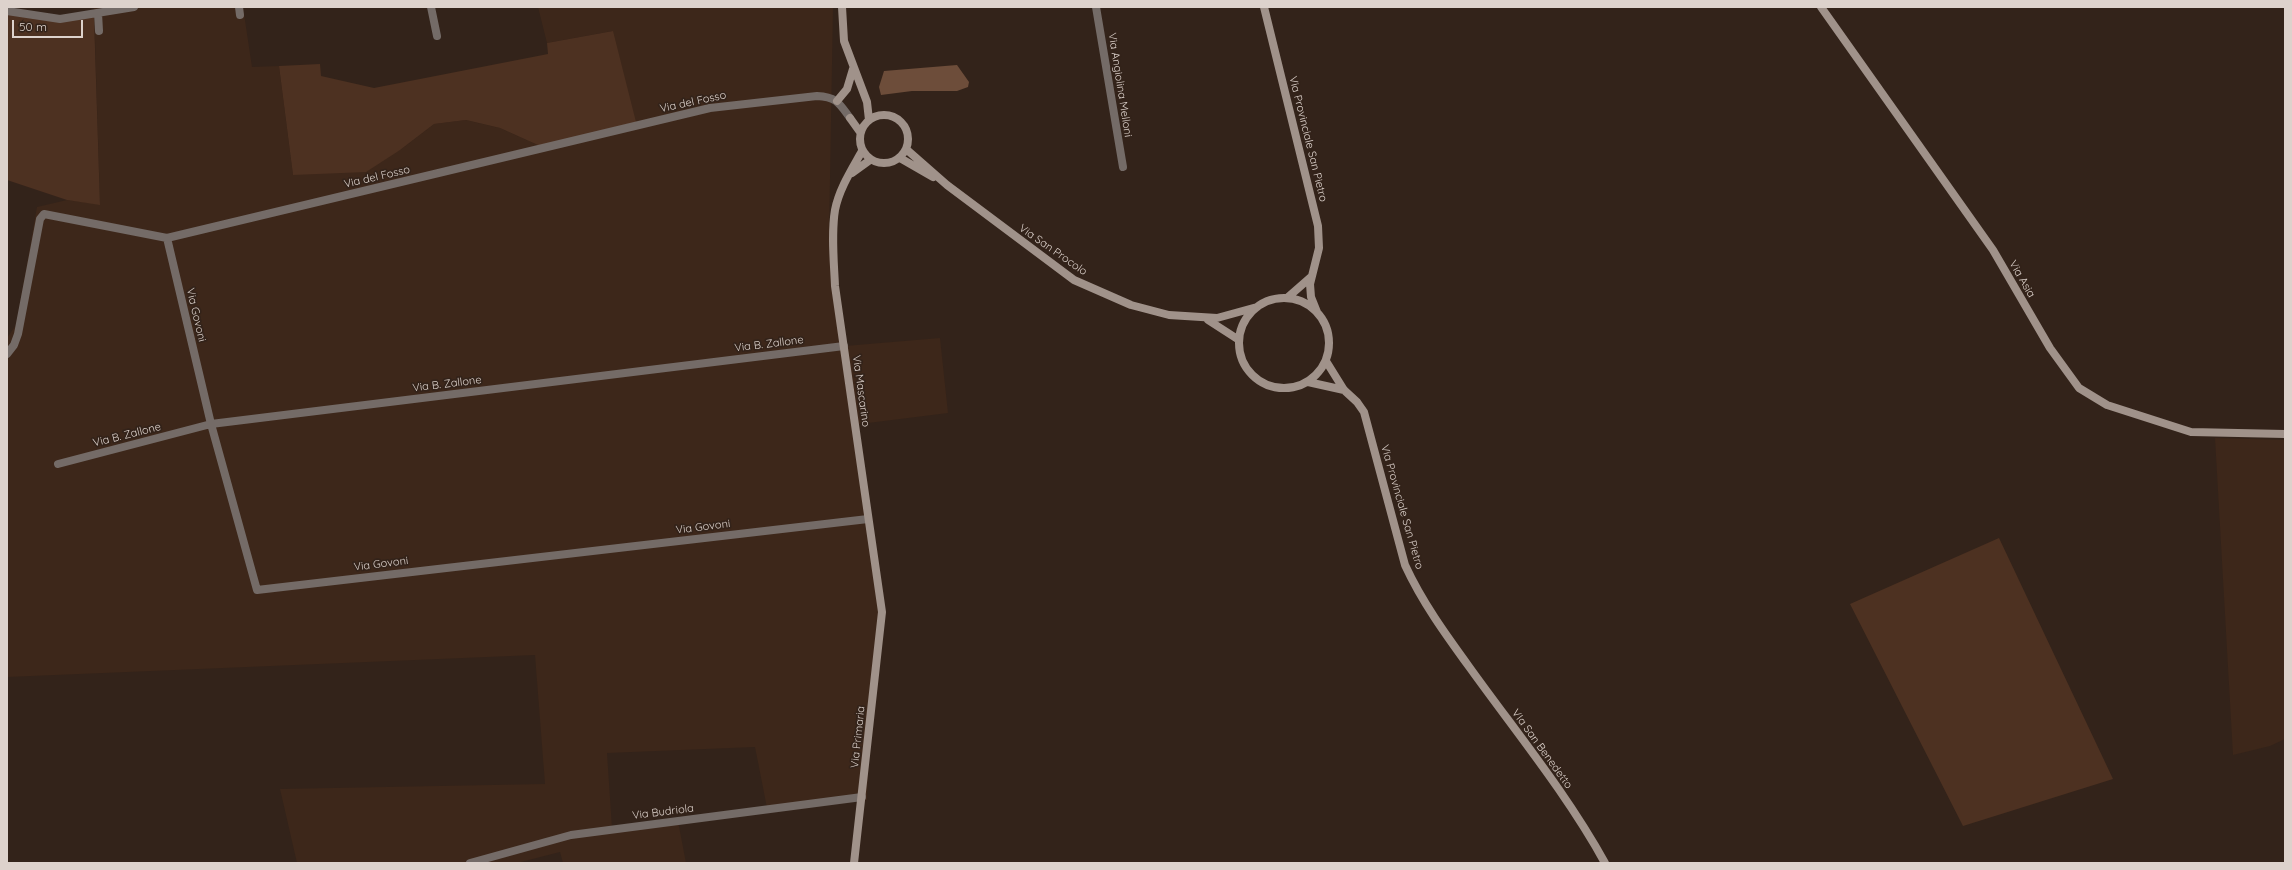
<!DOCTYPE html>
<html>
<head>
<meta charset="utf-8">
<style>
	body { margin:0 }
	#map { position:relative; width:2292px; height:870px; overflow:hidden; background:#33231a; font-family:Quicksand,sans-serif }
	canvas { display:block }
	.frame { position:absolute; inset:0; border:8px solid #ddd2cc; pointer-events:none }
	.scale { position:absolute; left:12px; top:20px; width:71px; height:18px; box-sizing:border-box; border:2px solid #ddd2cc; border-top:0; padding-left:5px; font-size:12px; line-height:14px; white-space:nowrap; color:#ddd2cc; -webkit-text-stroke:3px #33231a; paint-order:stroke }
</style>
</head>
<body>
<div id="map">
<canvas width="2292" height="870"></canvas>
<div class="frame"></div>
<div class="scale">50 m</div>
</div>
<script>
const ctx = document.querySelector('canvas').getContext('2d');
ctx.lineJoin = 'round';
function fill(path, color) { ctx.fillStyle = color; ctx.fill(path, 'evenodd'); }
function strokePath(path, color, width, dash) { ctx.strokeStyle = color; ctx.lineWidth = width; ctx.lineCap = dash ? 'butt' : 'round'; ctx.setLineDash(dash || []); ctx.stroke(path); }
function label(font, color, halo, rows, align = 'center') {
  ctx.font = font + ' Quicksand,sans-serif'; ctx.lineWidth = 3.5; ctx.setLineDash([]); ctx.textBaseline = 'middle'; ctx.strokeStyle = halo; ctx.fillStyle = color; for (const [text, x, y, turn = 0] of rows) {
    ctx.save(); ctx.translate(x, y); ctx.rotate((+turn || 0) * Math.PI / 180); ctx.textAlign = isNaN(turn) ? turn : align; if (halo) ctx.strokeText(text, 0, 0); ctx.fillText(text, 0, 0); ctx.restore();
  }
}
fill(new Path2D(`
	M 94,7 L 243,7 L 252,67 L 279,66 L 293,175 L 400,150 L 434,124 L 466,120 L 500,128 L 540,146 L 613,31 L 547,43 L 538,7 L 833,7 L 829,236 L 845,346 L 940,338 L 948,413 L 852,425 L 881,618 L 871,699 L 867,800 L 768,813 L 755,747 L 607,753 L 612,828 L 678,821 L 686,863 L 563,863 L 560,852 L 517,863 L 297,863 L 280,789 L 545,784 L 535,655 L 7,677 L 7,338 L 16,325 L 37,207 L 67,200 L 100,204 Z
	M 2215,438 L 2285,440 L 2285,739 L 2270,746 L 2233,755 Z`), '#3d271a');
fill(new Path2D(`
	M 7,14 L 94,17 L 100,205 L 67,200 L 7,180 Z
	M 613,31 L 636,122 L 540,146 L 500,128 L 466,120 L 434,124 L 400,150 L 366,172 L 293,175 L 279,66 L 320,64 L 321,76 L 374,88 L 548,54 L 547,43 Z
	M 1999,538 L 2113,779 L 1963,826 L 1850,604 Z`), '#4d3121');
fill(new Path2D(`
	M 957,65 L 969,82 L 968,87 L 957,91 L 912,91 L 881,95 L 879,87 L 884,71 Z`), '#6d4d3a');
strokePath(new Path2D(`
	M 239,7 L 240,15
	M 431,7 L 437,36
	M 1096,7 L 1123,167
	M 7,11 L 60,19 L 134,7
	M 98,13 L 99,31
	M 167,238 L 211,424 L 257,590 L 868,519
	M 7,354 L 14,345 L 18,334 L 40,219 L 44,214 L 167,238 L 710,108 L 817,96 C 837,97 839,103 850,118
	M 58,464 L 211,424 L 844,346
	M 470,863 L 571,835 L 862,797`), '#746b67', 8);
strokePath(new Path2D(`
	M 842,7 L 844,41 L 867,102 L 869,120
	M 1264,7 L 1318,226 L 1319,248 L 1310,284 L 1311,297 L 1317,312
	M 1821,7 L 1993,250 L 2050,348 L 2079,388 L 2107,405 L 2191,432 L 2285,434
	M 837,101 L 847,89 L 853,69
	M860 139a24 24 0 1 1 48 0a24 24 0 1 1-48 0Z
	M 850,118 L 860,132
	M 906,149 L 947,185 L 1074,280 L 1131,305 L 1169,315 L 1217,318 L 1257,307
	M 900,158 L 933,177
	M 852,173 L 870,160
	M 1287,298 L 1311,277
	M1239 343a45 45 0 1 1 90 0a45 45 0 1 1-90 0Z
	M 1208,320 L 1239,340
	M 1326,361 L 1344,390 L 1357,402 L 1364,412 L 1405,565 C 1422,602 1446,635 1470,668 C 1516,732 1567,794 1605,863
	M 1308,382 L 1344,390
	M 854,863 L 882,612 L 835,286 C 834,262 831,234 835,210 C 839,189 852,169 862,151`), '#a0928a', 8);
label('11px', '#ddd2cc', '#33231a', [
	["Via Angiolina Melloni",1120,85,81],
	["Via del Fosso",693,102,-12],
	["Via Provinciale San Pietro",1308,139,76],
	["Via del Fosso",377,177,-13],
	["Via San Procolo",1053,250,35],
	["Via Asia",2022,279,60],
	["Via Govoni",196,315,77],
	["Via B. Zallone",769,344,-7],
	["Via B. Zallone",447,384,-7],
	["Via Mascarino",861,391,82],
	["Via B. Zallone",127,435,-14],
	["Via Provinciale San Pietro",1402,507,74],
	["Via Govoni",703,527,-7],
	["Via Govoni",381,564,-7],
	["Via Primaria",858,737,-84],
	["VIa San Benedetto",1542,749,54],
	["Via Budriola",663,812,-7]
]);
</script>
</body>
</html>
